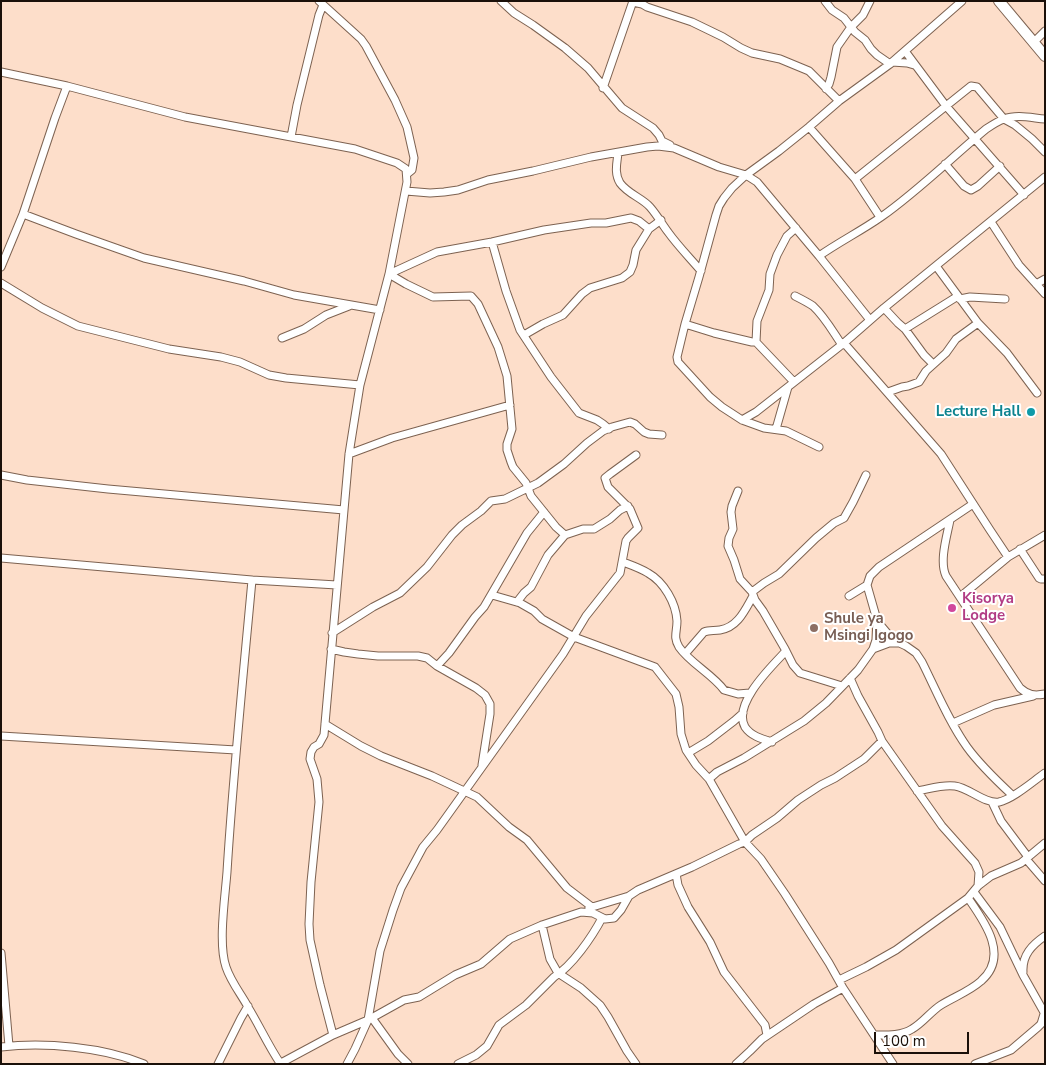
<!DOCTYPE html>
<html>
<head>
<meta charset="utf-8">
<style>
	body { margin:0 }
	#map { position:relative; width:1046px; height:1065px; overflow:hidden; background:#fddeca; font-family:"Nunito Sans",sans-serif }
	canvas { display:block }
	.frame { position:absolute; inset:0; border:2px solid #1a1009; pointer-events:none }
	.scale { position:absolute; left:874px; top:1032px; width:95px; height:22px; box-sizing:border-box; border:2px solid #1a1009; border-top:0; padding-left:6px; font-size:15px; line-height:18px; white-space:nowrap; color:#1a1009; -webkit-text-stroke:4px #fff; paint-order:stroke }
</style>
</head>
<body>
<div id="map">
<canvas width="1046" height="1065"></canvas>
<div class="frame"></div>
<div class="scale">100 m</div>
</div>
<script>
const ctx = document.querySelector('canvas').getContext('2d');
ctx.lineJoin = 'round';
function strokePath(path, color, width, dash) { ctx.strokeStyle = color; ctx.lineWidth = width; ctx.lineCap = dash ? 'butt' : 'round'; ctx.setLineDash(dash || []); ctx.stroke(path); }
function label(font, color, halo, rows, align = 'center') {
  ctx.font = font + ' "Nunito Sans",sans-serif'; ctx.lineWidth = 4; ctx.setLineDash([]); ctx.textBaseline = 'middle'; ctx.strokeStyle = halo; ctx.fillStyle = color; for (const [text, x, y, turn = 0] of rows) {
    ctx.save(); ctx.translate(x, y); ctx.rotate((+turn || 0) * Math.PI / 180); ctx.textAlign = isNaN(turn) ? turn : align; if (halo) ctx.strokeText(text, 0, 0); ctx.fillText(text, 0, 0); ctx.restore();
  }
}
const minor = new Path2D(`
	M 319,1 L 361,39 L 366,46 L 395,100 L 407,127 L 414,158 L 412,170 L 407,174
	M 501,1 L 514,13 L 533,25 L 565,48 L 588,68 L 622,108 L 653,128 L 659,135 L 662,141 L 670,145
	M 825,1 L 832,10 L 844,18 L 855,32 L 865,40 L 871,49 L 877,55 L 890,64
	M 633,2 L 642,4 L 647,7 L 692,22 L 723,37 L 741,48 L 752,53 L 780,59 L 809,71 L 839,101
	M 1034,42 L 1045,31
	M 905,51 L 946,106 L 1024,195
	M 892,62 L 907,63 L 914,65
	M 1,72 L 67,86 L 185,117 L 355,149 L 397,163 L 406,169 L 407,182 L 389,274 L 360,385 L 349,454 L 324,735 L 319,744 L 314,747 L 311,752 L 310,759 L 317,779 L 319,802 L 311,882 L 309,924 L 310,940 L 320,985 L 333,1035
	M 603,88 L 633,1
	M 826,89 L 829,84 L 831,77 L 837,47 L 851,27 L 863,15 L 870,1
	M 809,127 L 855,179 L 880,217
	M 291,137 L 297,105 L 319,15 L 323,5
	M 618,153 C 617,163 614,173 620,183 C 628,194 642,198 650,207 C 657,215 662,224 668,232 C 678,246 690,258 701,271
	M 945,164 L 964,186 L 971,190 L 978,186 L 1000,166
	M 855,179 L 971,86 L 977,87 L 1004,119 L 1015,125 L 1032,139 L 1045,152
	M 406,191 L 430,193 L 444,192 L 458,190 L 488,180 L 533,171 L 591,157 L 647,147 L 658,146 L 674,148 L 719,167 L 746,175 L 757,182 L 819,256 L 870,320
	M 23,214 L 76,234 L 144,258 L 244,281 L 294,295 L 380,310
	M 991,222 L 1019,265 L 1045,294
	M 492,242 L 506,291 L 520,330 L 551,377 L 579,413 L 597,420 L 603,424 L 609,429
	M 819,256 C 839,242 861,231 881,217 C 918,191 951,158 986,129 C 992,125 998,121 1004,119 C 1017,114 1032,118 1045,119
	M 936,266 L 978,323 L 1007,353 L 1037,393
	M 1,267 L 23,214 L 55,118 L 67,86
	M 389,274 L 406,284 L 433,297 L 471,296 L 478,304 L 498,347 L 507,376 L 512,429 L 507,444 L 507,450 L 511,462 L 513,467 L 526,483 L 531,496 L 556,527 L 565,535
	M 389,274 L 437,252 L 492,242 L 544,230 L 591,223 L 606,223 L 631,218 L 639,221 L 649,229
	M 1,283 L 42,308 L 78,326 L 169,349 L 221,357 L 240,362 L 269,375 L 286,378 L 360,385
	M 1036,284 L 1045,279
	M 795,296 C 801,299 807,302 813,306 C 825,317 833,332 842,345
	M 960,299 L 970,297 L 1005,299
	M 884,308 L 898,323 L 905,329 L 958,296
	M 685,324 L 714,333 L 752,342 L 756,342 L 757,321 L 769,290 L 770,274 L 777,255 L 787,236 L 796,228
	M 905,329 L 924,355 L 933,364
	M 524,335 L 543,324 L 563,315 L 582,294 L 590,288 L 622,278 L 630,272 L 633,265 L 636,250 L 649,229 L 661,220
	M 282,338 L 304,329 L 326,315 L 349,306
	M 756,342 L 794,382
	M 844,343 L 941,454 L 990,530 L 1008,557
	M 888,392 L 902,387 L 908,386 L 919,382 L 926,371 L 946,353 L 956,339 L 978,323
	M 742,420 L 756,412 L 844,343 L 884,308 L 1045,177
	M 776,429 L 788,387
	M 819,447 L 786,431 L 764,428 L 742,420 L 722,407 L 710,397 L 678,362 L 677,357 L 685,324 L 699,277 L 716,215 L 719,206 L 724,198 L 732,188 L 746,175 L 779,151 L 809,127 L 839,101 L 890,64 L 962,1
	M 349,454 L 392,438 L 510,405
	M 1,475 L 27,480 L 108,489 L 344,510
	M 738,491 L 732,506 L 731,512 L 733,529 L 729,538 L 728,546 L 734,560 L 740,579 L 752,592 L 755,600 L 763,611 L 785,649 L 793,665 L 800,673 L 842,686
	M 950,520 C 947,536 939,561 946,576 L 1020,688 C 1028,695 1034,696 1045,694
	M 1020,549 L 1039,578 L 1041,579 L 1045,579
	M 1,558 L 252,580 L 337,585
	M 623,562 C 631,565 640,568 648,573 C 664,582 676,603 677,621 C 677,632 673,637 679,647 C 690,663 712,674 724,690 L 738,694 L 750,693
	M 252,580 C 243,678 233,775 227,872 C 225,898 218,944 226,967 C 231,982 241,994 248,1007 C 259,1025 268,1045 280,1063
	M 752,592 L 764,583 L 779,574 L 816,538 L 834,523 L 844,518 L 853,502 L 866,475
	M 492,595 L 520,603 L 534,611 L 542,619 L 574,637 L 655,667 L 676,694 L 679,707 L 681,734 L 686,750 L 696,765 L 709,779
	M 849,596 L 867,585
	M 960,597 L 1008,557 L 1045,535
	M 517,602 L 524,593 L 531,587 L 548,555 L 565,535 L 583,529 L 594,529 L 610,519 L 620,510 L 628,506
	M 877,621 L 893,640 L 906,646 L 916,653 L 922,662 C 936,690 949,722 967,747 C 980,765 997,781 1012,795
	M 332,633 L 373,607 L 400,593 L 427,567 L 452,535 L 462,525 L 481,511 L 491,501 L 505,499 L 538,483 L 564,464 L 587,443 L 603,431 L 612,427 L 630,422 L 635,424 L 644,432 L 649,434 L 662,435
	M 331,649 L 344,652 L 358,654 L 378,656 L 418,656 L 427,658 L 437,666 L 476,688 L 485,695 L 490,704 L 490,714 L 482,765
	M 873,649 L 889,643 L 899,643
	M 685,654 L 704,632 C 709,630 714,631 720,630 C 738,627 745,610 753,596
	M 437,666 L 449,653 L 475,617 L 484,607 L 527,533 L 544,512
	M 953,723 L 994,705 L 1033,696
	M 325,724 L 361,746 L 381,756 L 432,776 L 477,797 L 509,827 L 527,840 L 567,888 L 592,907
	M 1,736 L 236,750
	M 882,741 L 864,759 L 835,778 L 821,785 L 798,800 L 777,818 L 752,835 L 745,842 L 709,779 L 717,772 L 744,758 L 804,721 L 826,703 L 858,670 L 873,649 L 876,640 L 877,620 L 867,585 L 870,576 L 879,567 L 973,504
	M 772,742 C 762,739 751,736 745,727 C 732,704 772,666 786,651
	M 688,753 L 708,741 L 734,721 L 743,713
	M 917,791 C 929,789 943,784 955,786 C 969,788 985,804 999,802 C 1013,799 1032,782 1045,773
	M 992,802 L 1001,821 L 1028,857
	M 1026,859 L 1045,881
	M 676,874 L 678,885 L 688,907 L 710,942 L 724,972 L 765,1025 L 767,1035
	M 978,886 L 991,876 L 1021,863 L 1045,843
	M 974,892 L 1000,927 L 1023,975 L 1045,1014
	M 589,908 L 629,896
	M 542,925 L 550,959 L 558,973 L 581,988 L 600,1005 L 608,1017 L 627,1051 L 636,1064
	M 1,953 L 9,1046
	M 1023,972 C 1022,955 1032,945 1045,936
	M 839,980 L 866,967 L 896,950 L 968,898 L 978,886 L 979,872 L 975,863 L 942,826 L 882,741 L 878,732 L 858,696 L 850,678
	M 372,1018 L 398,1054 L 408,1064
	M 874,1035 C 885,1035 901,1036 912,1029 C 923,1023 930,1012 941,1005 C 954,997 970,991 981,981 C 1010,956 984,921 968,898
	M 1,1047 C 45,1042 103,1047 144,1064
	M 218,1064 L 241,1018 L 248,1006
	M 279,1064 L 333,1035 L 368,1020 L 404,1000 L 419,997 L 455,975 L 481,964 L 510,939 L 542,925 L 581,912 L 593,913 L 605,919 L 614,918 L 621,910 L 629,896 L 638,890 L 692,867 L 739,844 L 745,842 L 761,859 L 785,894 L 829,963 L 843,988 L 893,1064
	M 347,1064 L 355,1049 L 368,1020 L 380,951 L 393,910 L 401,888 L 423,847 L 437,830 L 563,654 L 586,616 L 620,573 L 626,541 L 628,538 L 638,528 L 630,509 L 608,487 L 605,478 L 610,474 L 636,455
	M 458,1064 L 476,1055 L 487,1046 L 499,1025 L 526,1005 L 554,977 C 572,966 592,937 602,918
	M 736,1064 L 750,1051 L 762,1039 L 814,1004 L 843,988
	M 975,1064 L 1011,1050 L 1038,1027 L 1041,1024 L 1044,1014`);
const secondary = new Path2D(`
	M 999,1 L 1045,56`);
strokePath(minor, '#7d6251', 9);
strokePath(secondary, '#7d6251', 12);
strokePath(minor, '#fff', 7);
strokePath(secondary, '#fff', 10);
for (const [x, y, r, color] of [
	[1031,412,5,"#0f9aa8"],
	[952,608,5,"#d1479c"],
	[814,628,5,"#8d6e63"]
]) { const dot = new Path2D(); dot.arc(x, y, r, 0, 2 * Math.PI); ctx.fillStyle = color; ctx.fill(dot); strokePath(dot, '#fff', 2); }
label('bold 15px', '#0d838f', '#fff', [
	["Lecture Hall",1021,412]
], 'right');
label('bold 15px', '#b23c85', '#fff', [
	["Kisorya",962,599],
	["Lodge",962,616]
], 'left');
label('bold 15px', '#785e54', '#fff', [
	["Shule ya",824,619],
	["Msingi Igogo",824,636]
], 'left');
</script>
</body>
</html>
